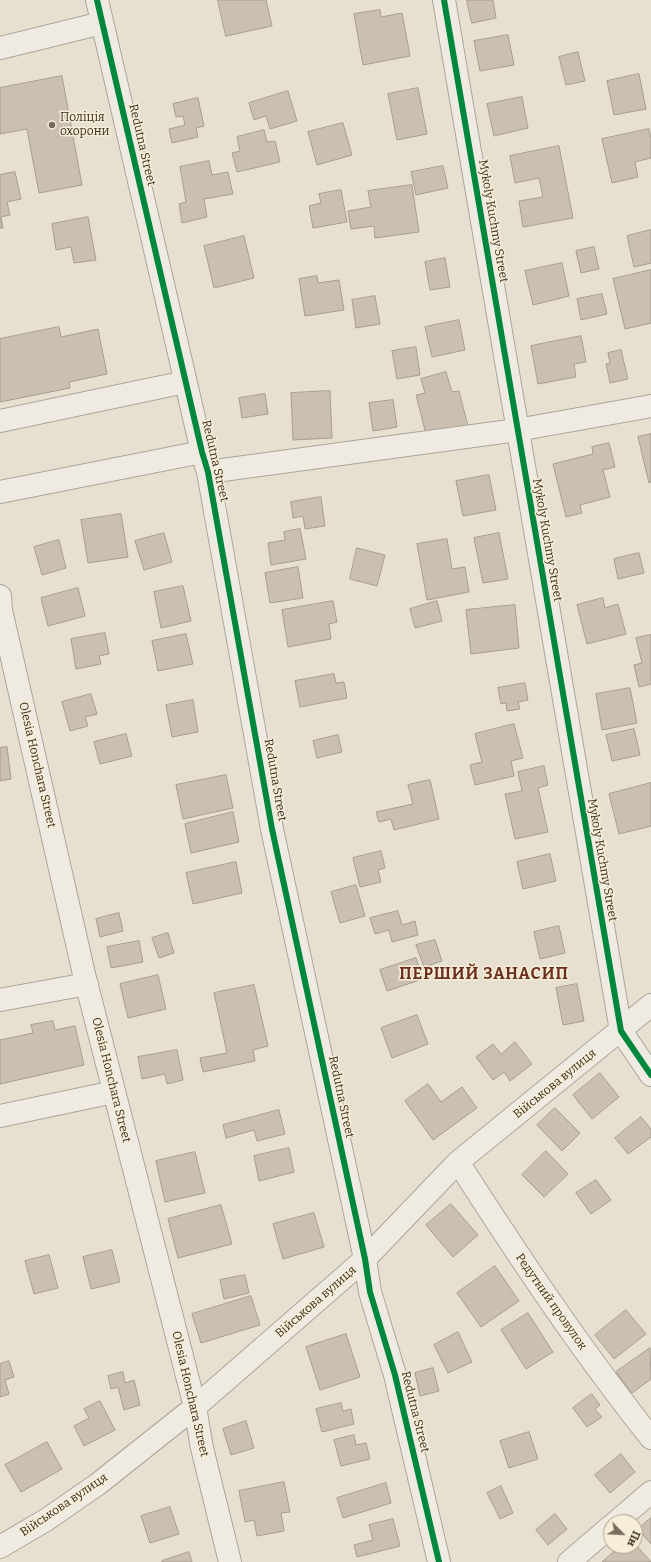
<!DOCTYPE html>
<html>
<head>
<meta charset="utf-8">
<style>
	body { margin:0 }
	#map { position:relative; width:651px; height:1562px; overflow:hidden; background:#e7e0d1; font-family:Bitter,serif }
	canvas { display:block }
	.north { position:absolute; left:603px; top:1514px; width:40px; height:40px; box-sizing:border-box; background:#f7eed8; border:1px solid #ada18e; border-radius:50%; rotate:114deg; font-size:11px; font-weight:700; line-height:16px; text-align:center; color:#3d2e20 }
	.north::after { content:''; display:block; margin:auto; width:14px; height:18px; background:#786c5e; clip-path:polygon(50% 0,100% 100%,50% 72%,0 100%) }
</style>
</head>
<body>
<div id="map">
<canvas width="651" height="1562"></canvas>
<div class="north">Пн</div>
</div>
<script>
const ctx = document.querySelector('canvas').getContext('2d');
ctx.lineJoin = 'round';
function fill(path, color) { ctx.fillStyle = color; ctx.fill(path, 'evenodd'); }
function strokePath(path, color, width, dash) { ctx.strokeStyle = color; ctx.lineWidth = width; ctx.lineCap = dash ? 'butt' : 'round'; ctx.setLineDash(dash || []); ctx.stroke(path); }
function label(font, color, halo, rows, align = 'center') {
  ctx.font = font + ' Bitter,serif'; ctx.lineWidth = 3; ctx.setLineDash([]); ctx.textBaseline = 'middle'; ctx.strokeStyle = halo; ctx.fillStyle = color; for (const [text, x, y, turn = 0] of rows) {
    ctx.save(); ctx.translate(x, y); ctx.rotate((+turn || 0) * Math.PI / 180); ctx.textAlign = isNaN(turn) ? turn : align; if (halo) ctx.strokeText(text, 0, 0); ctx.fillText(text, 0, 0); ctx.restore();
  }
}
const building = new Path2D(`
	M 218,0 L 266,0 L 272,26 L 226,36 Z
	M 467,0 L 493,0 L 496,18 L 472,23 Z
	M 380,10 L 381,17 L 402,13 L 410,56 L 363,65 L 354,14 Z
	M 508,35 L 514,65 L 480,71 L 474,41 Z
	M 578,52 L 585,81 L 566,85 L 559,57 Z
	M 639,74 L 646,109 L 614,115 L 607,81 Z
	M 62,76 L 82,185 L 39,193 L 27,129 L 0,134 L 0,88 Z
	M 418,88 L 427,134 L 397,140 L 388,94 Z
	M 288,91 L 297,121 L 270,129 L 266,116 L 254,120 L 249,103 Z
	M 522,97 L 528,128 L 494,136 L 487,104 Z
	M 198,98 L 204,126 L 196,128 L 198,137 L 172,143 L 169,129 L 185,125 L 183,116 L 176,117 L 173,104 Z
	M 343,123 L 352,155 L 317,165 L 308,132 Z
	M 649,129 L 651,138 L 651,158 L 635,162 L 638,177 L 612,183 L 602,139 Z
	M 264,130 L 267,142 L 275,141 L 280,162 L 237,172 L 232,153 L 240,151 L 237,137 Z
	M 559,146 L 573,218 L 523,227 L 519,201 L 543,197 L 539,178 L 515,183 L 510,156 Z
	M 209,161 L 212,175 L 228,172 L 233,194 L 204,199 L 207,217 L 182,223 L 179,204 L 186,202 L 180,167 Z
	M 443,166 L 448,188 L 416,195 L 411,172 Z
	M 15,172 L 21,199 L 7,202 L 10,215 L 1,217 L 3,228 L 0,228 L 0,175 Z
	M 412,185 L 419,232 L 375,238 L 374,226 L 351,229 L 348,211 L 371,207 L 368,191 Z
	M 341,190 L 347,222 L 313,228 L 309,206 L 321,203 L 319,194 Z
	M 88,217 L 96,260 L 74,263 L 71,247 L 56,250 L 52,224 Z
	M 651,230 L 651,263 L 634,267 L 627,236 Z
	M 244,236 L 254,278 L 214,288 L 204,246 Z
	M 594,247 L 599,269 L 581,273 L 576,251 Z
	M 445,258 L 450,287 L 430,290 L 425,262 Z
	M 562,263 L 569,296 L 533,305 L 525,271 Z
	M 651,270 L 651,323 L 625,329 L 613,279 Z
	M 317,276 L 318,283 L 339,280 L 344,310 L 305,316 L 299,279 Z
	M 602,294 L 607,314 L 581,320 L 577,299 Z
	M 375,296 L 380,324 L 356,328 L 352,300 Z
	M 459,320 L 465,350 L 432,357 L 425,327 Z
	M 59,327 L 61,337 L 98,329 L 107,374 L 69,382 L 70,388 L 0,402 L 0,339 Z
	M 581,336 L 586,362 L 574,364 L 576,377 L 538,384 L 531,346 Z
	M 416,347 L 420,375 L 397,379 L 392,351 Z
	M 621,350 L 628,379 L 610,383 L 606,364 L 610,363 L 608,353 Z
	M 446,372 L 452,392 L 459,391 L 468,426 L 427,438 L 416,395 L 425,393 L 421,379 Z
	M 330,391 L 332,438 L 293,440 L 291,393 Z
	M 265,394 L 268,414 L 242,418 L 239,398 Z
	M 393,400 L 397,427 L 373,431 L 369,403 Z
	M 651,434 L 651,482 L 649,483 L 638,437 Z
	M 609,443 L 615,467 L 603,470 L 610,497 L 580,505 L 582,513 L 566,517 L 553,464 L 593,454 L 592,447 Z
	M 489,475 L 496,510 L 463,516 L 456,481 Z
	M 321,497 L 325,526 L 305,529 L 303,516 L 293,518 L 291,502 Z
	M 121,514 L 128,557 L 88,563 L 81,520 Z
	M 300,529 L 306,559 L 271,565 L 268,543 L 285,540 L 284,532 Z
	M 164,533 L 172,562 L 144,570 L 135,541 Z
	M 499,533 L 508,579 L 483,583 L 474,538 Z
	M 447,539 L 452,569 L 465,567 L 469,592 L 427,600 L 417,544 Z
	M 59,540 L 66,568 L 42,575 L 34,547 Z
	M 357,548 L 385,555 L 377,586 L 350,579 Z
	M 639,553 L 644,573 L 618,579 L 614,559 Z
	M 298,567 L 303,598 L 270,603 L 265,573 Z
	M 183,586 L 191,621 L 161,628 L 154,592 Z
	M 78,588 L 85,616 L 48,626 L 41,598 Z
	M 603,598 L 605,608 L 618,604 L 626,634 L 587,644 L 577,605 Z
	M 333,601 L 337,622 L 329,624 L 331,639 L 288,647 L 282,610 Z
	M 437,601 L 442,621 L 415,628 L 410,609 Z
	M 515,605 L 519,648 L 471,654 L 466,610 Z
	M 105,633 L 109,654 L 99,656 L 101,664 L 76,669 L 71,639 Z
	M 186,634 L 193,664 L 158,671 L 152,641 Z
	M 651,635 L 651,684 L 639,687 L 634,665 L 642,663 L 636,638 Z
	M 334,674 L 336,683 L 344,682 L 347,698 L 300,707 L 295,681 Z
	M 525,683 L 528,700 L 518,702 L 520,709 L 507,711 L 506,703 L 501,704 L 498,688 Z
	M 630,688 L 637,723 L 602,730 L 596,694 Z
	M 91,694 L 97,714 L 85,717 L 88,726 L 70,731 L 62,702 Z
	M 193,700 L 198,732 L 172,737 L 166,705 Z
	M 514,724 L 523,758 L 511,761 L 514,776 L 475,785 L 470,765 L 482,762 L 475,734 Z
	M 634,729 L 640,755 L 612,761 L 606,735 Z
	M 126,734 L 132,756 L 100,764 L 94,742 Z
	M 338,735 L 342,752 L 317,758 L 313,741 Z
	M 7,747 L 11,779 L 0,781 L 0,748 Z
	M 544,766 L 548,785 L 538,788 L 548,832 L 515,839 L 505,794 L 522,791 L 518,772 Z
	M 226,775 L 233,808 L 183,819 L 176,785 Z
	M 430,780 L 439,819 L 394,830 L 391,819 L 379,822 L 376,812 L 413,804 L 408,785 Z
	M 651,783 L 651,826 L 619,834 L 609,794 Z
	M 233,812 L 239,842 L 191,853 L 185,824 Z
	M 381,851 L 385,868 L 378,870 L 381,882 L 360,887 L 353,858 Z
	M 550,854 L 556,881 L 523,889 L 517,862 Z
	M 236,862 L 242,893 L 193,904 L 186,873 Z
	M 356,885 L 365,916 L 340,923 L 331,892 Z
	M 398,911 L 402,925 L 415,921 L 418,935 L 392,942 L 389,930 L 375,934 L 370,918 Z
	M 119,913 L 123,931 L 100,937 L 96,919 Z
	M 559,926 L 565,953 L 540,959 L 534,932 Z
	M 168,933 L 174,953 L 159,958 L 152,938 Z
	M 435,940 L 442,961 L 424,967 L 416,945 Z
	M 139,941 L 143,962 L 111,968 L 107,947 Z
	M 416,958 L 423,979 L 387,991 L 380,970 Z
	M 158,975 L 166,1009 L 128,1018 L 120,984 Z
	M 577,984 L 584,1021 L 563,1025 L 556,988 Z
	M 254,985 L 268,1046 L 253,1050 L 255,1061 L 203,1072 L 200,1058 L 227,1053 L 214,993 Z
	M 417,1015 L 428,1044 L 392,1058 L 381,1028 Z
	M 53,1021 L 55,1030 L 75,1026 L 84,1065 L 0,1084 L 0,1040 L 33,1033 L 31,1025 Z
	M 515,1042 L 532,1064 L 510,1081 L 504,1072 L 493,1080 L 476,1057 L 493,1044 L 501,1054 Z
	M 177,1050 L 183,1080 L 167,1084 L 165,1074 L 142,1079 L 138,1057 Z
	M 600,1073 L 619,1097 L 592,1119 L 573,1095 Z
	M 428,1084 L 441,1102 L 462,1087 L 477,1108 L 433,1140 L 405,1101 Z
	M 555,1108 L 580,1133 L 562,1151 L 537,1125 Z
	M 279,1110 L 285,1134 L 257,1141 L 254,1130 L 226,1138 L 223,1125 Z
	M 641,1117 L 651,1129 L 651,1137 L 628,1154 L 615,1138 Z
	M 289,1148 L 294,1172 L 259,1181 L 254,1156 Z
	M 546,1151 L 568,1174 L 544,1197 L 522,1175 Z
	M 195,1152 L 205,1193 L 165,1202 L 156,1161 Z
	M 596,1180 L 611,1200 L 591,1214 L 576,1193 Z
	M 451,1204 L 478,1235 L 453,1257 L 426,1225 Z
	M 221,1205 L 232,1244 L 178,1258 L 168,1219 Z
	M 314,1213 L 324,1247 L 283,1259 L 273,1224 Z
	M 112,1250 L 120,1282 L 91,1289 L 83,1257 Z
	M 49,1255 L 58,1288 L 34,1294 L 25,1261 Z
	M 495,1266 L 519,1301 L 481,1327 L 457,1293 Z
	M 245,1275 L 249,1293 L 224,1299 L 220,1280 Z
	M 251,1296 L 260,1325 L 201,1343 L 192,1314 Z
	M 626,1310 L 646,1334 L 614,1359 L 595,1335 Z
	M 528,1313 L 553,1352 L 526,1369 L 501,1330 Z
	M 458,1332 L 472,1362 L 448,1373 L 434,1345 Z
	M 346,1334 L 360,1377 L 320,1390 L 306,1347 Z
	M 650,1348 L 651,1379 L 632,1393 L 616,1372 Z
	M 9,1361 L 14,1377 L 5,1380 L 9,1394 L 0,1397 L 0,1364 Z
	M 433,1368 L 439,1391 L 420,1396 L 415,1373 Z
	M 123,1372 L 125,1383 L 134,1380 L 140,1405 L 124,1410 L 118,1387 L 111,1389 L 108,1376 Z
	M 592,1394 L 600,1405 L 595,1409 L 602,1417 L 587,1427 L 573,1408 Z
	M 100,1401 L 115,1430 L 84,1446 L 74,1426 L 89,1418 L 84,1409 Z
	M 341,1403 L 343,1411 L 351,1409 L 354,1424 L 322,1432 L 316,1409 Z
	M 246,1421 L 254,1448 L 231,1455 L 223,1429 Z
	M 529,1432 L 538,1459 L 509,1468 L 500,1441 Z
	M 354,1435 L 356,1445 L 366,1443 L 370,1459 L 341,1466 L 334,1440 Z
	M 47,1442 L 62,1469 L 21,1492 L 5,1465 Z
	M 621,1454 L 635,1472 L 610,1493 L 595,1475 Z
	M 284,1482 L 290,1512 L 281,1513 L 284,1531 L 257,1536 L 254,1520 L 245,1522 L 239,1491 Z
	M 386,1483 L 391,1503 L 343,1518 L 337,1498 Z
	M 501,1486 L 513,1513 L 500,1519 L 487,1493 Z
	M 170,1507 L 179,1534 L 150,1543 L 141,1516 Z
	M 555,1514 L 567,1529 L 548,1545 L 536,1530 Z
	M 651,1518 L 651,1544 L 638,1529 Z
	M 393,1519 L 400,1546 L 357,1557 L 354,1545 L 373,1540 L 369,1525 Z
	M 635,1544 L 651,1562 L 602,1562 L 620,1546 L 635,1546 Z
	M 189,1552 L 192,1562 L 162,1562 L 162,1561 Z`);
fill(building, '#cbbfb2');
strokePath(building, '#a89c90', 1);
const minor = new Path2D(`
	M 97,0 L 202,452 L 208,472 L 272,829 L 365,1259 L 370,1292 L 395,1375 L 439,1562
	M 444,0 L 621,1031 L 651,1075
	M 0,48 L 102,23
	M 0,421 L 185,382
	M 208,472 L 517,430 L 651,406
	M 0,492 L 202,452
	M 0,596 L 1,610 L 84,974 L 195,1407 L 202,1448 L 230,1562
	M 0,1000 L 87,984
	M 0,1116 L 114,1092
	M 458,1162 C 519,1257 581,1350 651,1438
	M 616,1522 L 651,1492
	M 0,1547 L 46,1520 L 98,1484 L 195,1407 L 365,1259 L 458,1162 L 651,1005
	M 569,1562 L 611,1526`);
strokePath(minor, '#ada599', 24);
strokePath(minor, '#efebe3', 22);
strokePath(new Path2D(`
	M 97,0 L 202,452 L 208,472 L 272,829 L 365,1259 L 370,1292 L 395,1375 L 439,1562
	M 444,0 L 621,1031 L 651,1075`), '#00873e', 6);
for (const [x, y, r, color] of [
	[52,125,4,"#786c5e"]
]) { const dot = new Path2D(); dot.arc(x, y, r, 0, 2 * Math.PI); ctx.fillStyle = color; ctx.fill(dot); strokePath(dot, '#f7eed8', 1.5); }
label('12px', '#3d2e20', '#f7eed8', [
	["Поліція",60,118],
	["охорони",60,132]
], 'left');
label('12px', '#3d2e20', '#f7eed8', [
	["Redutna Street",142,145,77],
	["Mykoly Kuchmy Street",493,221,80],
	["Redutna Street",215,461,77],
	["Mykoly Kuchmy Street",547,540,80],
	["Olesia Honchara Street",37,765,77],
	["Redutna Street",275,780,80],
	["Mykoly Kuchmy Street",602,860,80],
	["Olesia Honchara Street",111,1080,76],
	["Військова вулиця",555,1084,-39],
	["Redutna Street",341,1097,78],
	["Військова вулиця",316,1302,-41],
	["Редутний провулок",551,1302,55],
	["Olesia Honchara Street",190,1394,77],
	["Redutna Street",415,1412,76],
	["Військова вулиця",64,1505,-34]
]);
ctx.letterSpacing = '1px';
label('bold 16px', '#6b2e1e', '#f7eed8', [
	["ПЕРШИЙ ЗАНАСИП",484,975]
]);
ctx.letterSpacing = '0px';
</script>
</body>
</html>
